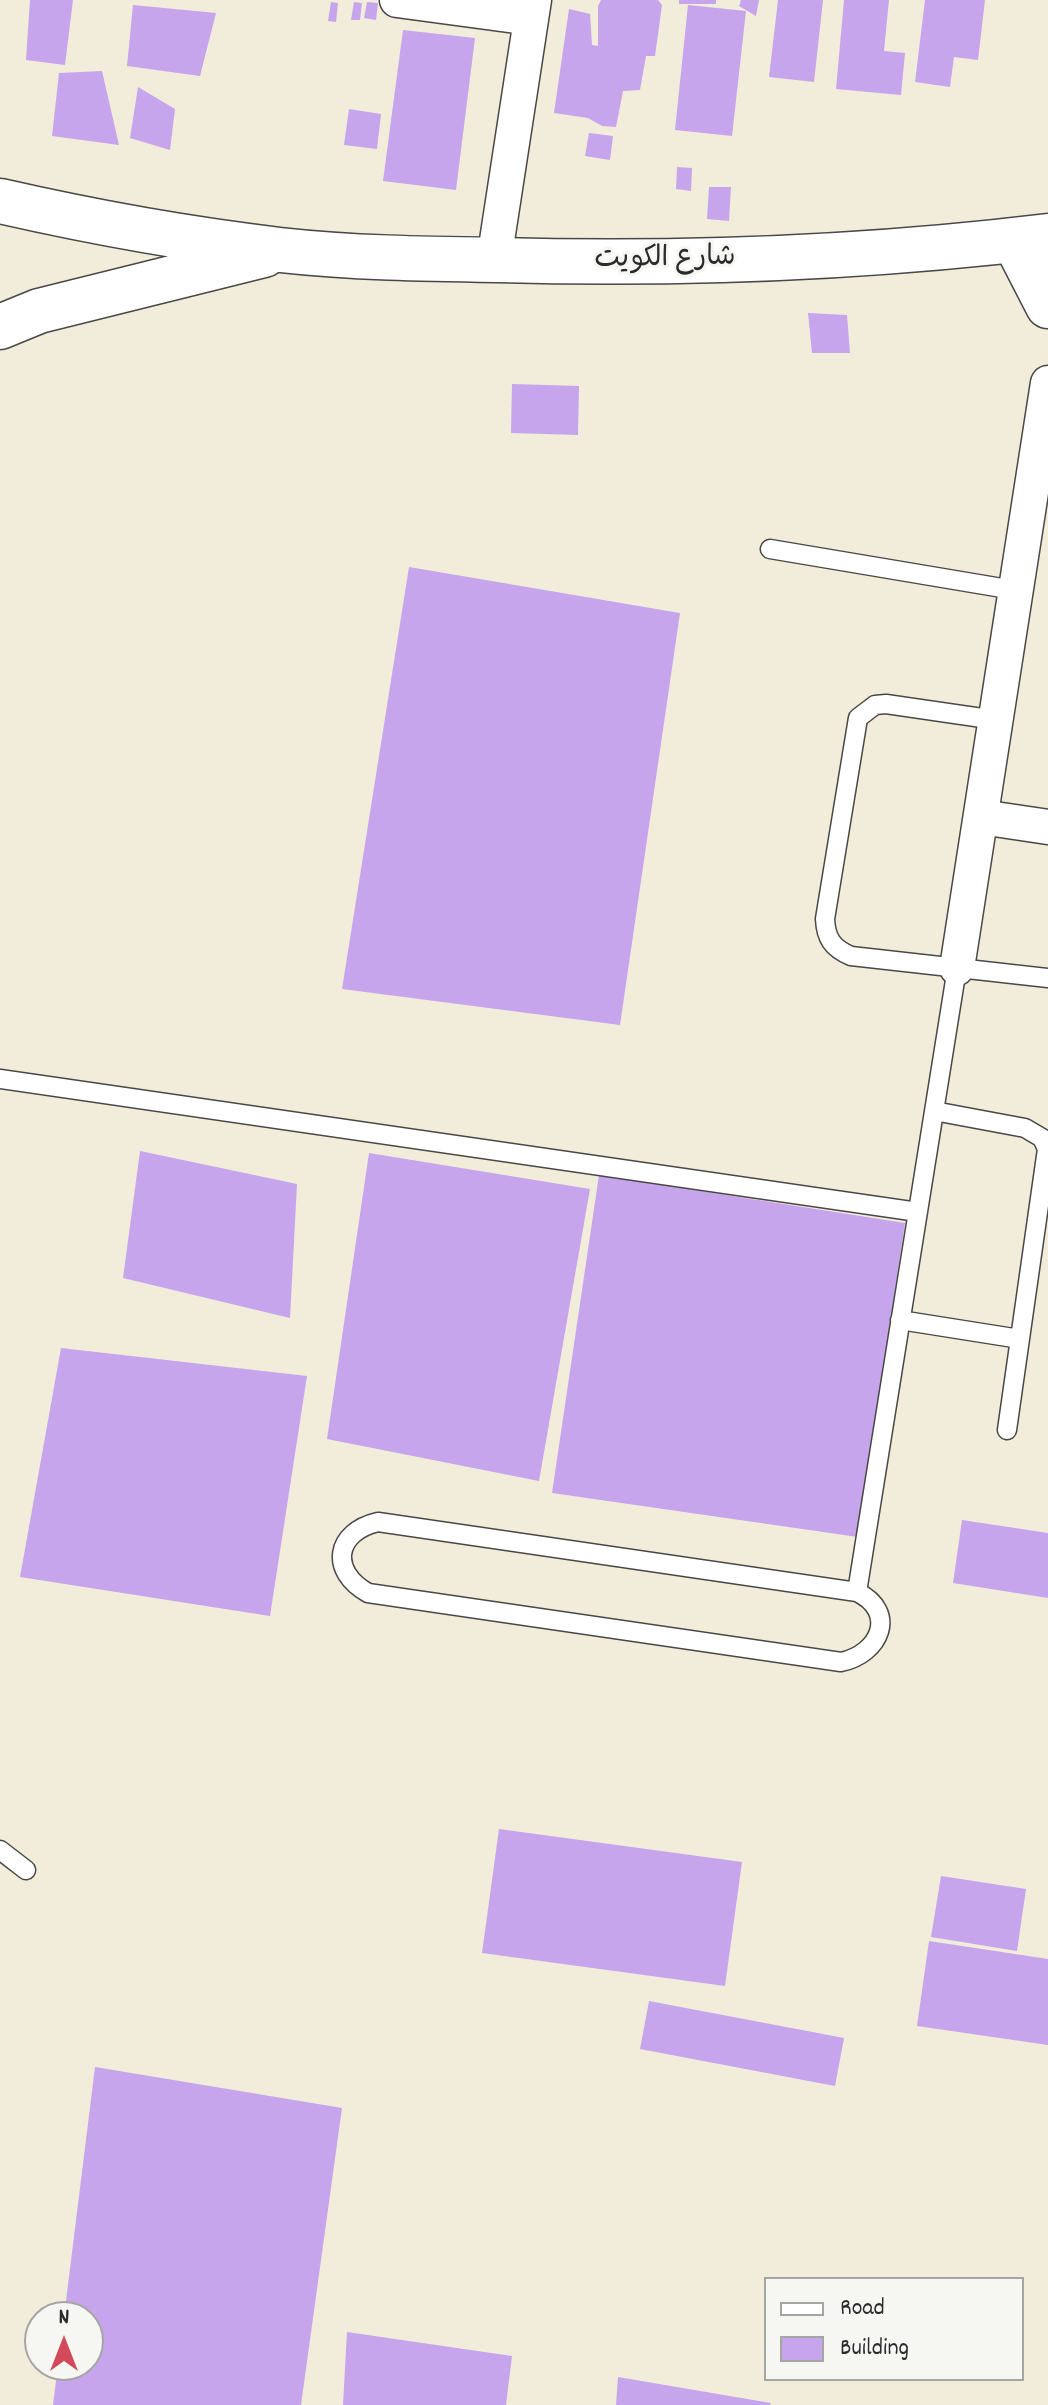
<!DOCTYPE html>
<html>
<head>
<meta charset="utf-8">
<style>
	body { margin:0 }
	#map { position:relative; width:1048px; height:2405px; overflow:hidden; background:#f2ecdb; font-family:Dekko,sans-serif }
	canvas { display:block }
	.legend { position:absolute; left:764px; top:2277px; width:260px; height:104px; box-sizing:border-box; background:#f6f6f2; border:2px solid #a5a5a2; margin:0; padding:10px 14px; list-style:none; font-size:24px; color:#2b2b2b }
	.legend li { display:flex; align-items:center; gap:16px; height:40px }
	.legend b { width:40px; border:2px solid #a5a5a2 }
	.north { position:absolute; left:24px; top:2301px; width:80px; height:80px; box-sizing:border-box; background:#f6f6f2; border:2px solid #a5a5a2; border-radius:50%; rotate:0deg; font-size:22px; font-weight:700; line-height:32px; text-align:center; color:#2b2b2b }
	.north::after { content:''; display:block; margin:auto; width:28px; height:36px; background:#d1495b; clip-path:polygon(50% 0,100% 100%,50% 72%,0 100%) }
</style>
</head>
<body>
<div id="map">
<canvas width="1048" height="2405"></canvas>
<ul class="legend">
<li><b style="height:10px;background:#fff"></b>Road</li>
<li><b style="height:22px;background:#c6a5ed"></b>Building</li>
</ul>
<div class="north">N</div>
</div>
<script>
const ctx = document.querySelector('canvas').getContext('2d');
ctx.lineJoin = 'round';
function fill(path, color) { ctx.fillStyle = color; ctx.fill(path, 'evenodd'); }
function strokePath(path, color, width, dash) { ctx.strokeStyle = color; ctx.lineWidth = width; ctx.lineCap = dash ? 'butt' : 'round'; ctx.setLineDash(dash || []); ctx.stroke(path); }
function label(font, color, halo, rows, align = 'center') {
  ctx.font = font + ' Dekko,"Playpen Sans Arabic",sans-serif'; ctx.lineWidth = 6; ctx.setLineDash([]); ctx.textBaseline = 'middle'; ctx.strokeStyle = halo; ctx.fillStyle = color; for (const [text, x, y, turn = 0] of rows) {
    ctx.save(); ctx.translate(x, y); ctx.rotate((+turn || 0) * Math.PI / 180); ctx.textAlign = isNaN(turn) ? turn : align; if (halo) ctx.strokeText(text, 0, 0); ctx.fillText(text, 0, 0); ctx.restore();
  }
}
fill(new Path2D(`
	M 30,0 L 73,0 L 65,65 L 26,60 Z
	M 601,0 L 658,0 L 662,5 L 655,56 L 646,56 L 640,90 L 623,91 L 616,127 L 602,126 L 588,118 L 554,113 L 569,9 L 590,14 L 592,45 L 598,46 L 598,6 Z
	M 679,0 L 716,0 L 716,4 L 679,4 Z
	M 741,0 L 759,0 L 756,16 L 739,6 Z
	M 778,0 L 823,0 L 814,82 L 769,77 Z
	M 844,0 L 889,0 L 884,51 L 905,53 L 901,95 L 836,89 Z
	M 925,0 L 985,0 L 978,60 L 954,57 L 950,87 L 915,82 Z
	M 331,2 L 338,3 L 336,22 L 328,21 Z
	M 354,2 L 362,3 L 360,20 L 351,20 Z
	M 367,2 L 378,3 L 376,20 L 364,18 Z
	M 133,5 L 216,13 L 200,76 L 127,66 Z
	M 688,5 L 746,11 L 732,136 L 675,130 Z
	M 403,30 L 475,38 L 456,190 L 383,181 Z
	M 102,71 L 119,145 L 52,136 L 59,73 Z
	M 138,87 L 175,109 L 170,150 L 130,138 Z
	M 349,109 L 381,114 L 377,149 L 344,145 Z
	M 589,133 L 613,136 L 610,160 L 585,156 Z
	M 677,167 L 692,168 L 691,191 L 676,189 Z
	M 709,187 L 731,187 L 729,221 L 707,219 Z
	M 808,313 L 847,315 L 850,353 L 812,353 Z
	M 512,384 L 579,386 L 578,435 L 511,433 Z
	M 409,567 L 680,613 L 620,1025 L 342,989 Z
	M 140,1151 L 297,1184 L 290,1318 L 123,1278 Z
	M 369,1153 L 590,1189 L 539,1481 L 327,1439 Z
	M 599,1175 L 905,1223 L 858,1537 L 552,1493 Z
	M 61,1348 L 307,1376 L 270,1616 L 20,1577 Z
	M 962,1520 L 1048,1533 L 1048,1598 L 953,1583 Z
	M 499,1829 L 742,1862 L 725,1986 L 482,1953 Z
	M 941,1876 L 1026,1889 L 1017,1951 L 931,1937 Z
	M 929,1941 L 1048,1959 L 1048,2045 L 917,2026 Z
	M 649,2001 L 844,2038 L 835,2086 L 640,2049 Z
	M 95,2067 L 342,2108 L 301,2405 L 53,2405 L 58,2365 L 88,2365 L 88,2317 L 64,2317 Z
	M 347,2332 L 512,2356 L 506,2405 L 343,2405 Z
	M 618,2377 L 771,2403 L 770,2405 L 616,2405 Z`), '#c6a5ed');
const lane = new Path2D(`
	M 770,549 L 1014,590
	M 996,720 L 886,704 L 875,705 L 858,718 L 825,919 C 826,938 832,948 851,956 L 1048,978
	M 0,1079 L 918,1212
	M 934,1111 L 1025,1128 L 1042,1138 L 1047,1149 L 1007,1430
	M 900,1320 L 1020,1339
	M 378,1522 L 857,1592 C 898,1612 880,1654 841,1662 L 368,1593 C 329,1571 335,1532 378,1522 Z
	M 857,1592 L 957,968
	M 0,1850 L 26,1870`);
const street = new Path2D(`
	M 397,0 L 531,18
	M 494,260 L 534,0
	M 981,817 L 1048,827
	M 957,968 L 1048,383`);
const secondary = new Path2D(`
	M 0,201 C 92,222 186,239 280,250 C 352,258 426,259 498,260 C 681,265 866,258 1048,236
	M 1014,240 L 1048,306
	M 0,327 L 39,311 L 264,255`);
strokePath(lane, '#494845', 21);
strokePath(street, '#494845', 37);
strokePath(secondary, '#494845', 47);
strokePath(lane, '#fff', 18);
strokePath(street, '#fff', 34);
strokePath(secondary, '#fff', 44);
label('28px', '#2b2b2b', '#f6f6f2', [
	["شارع الكويت",665,261,-1]
]);
</script>
</body>
</html>
